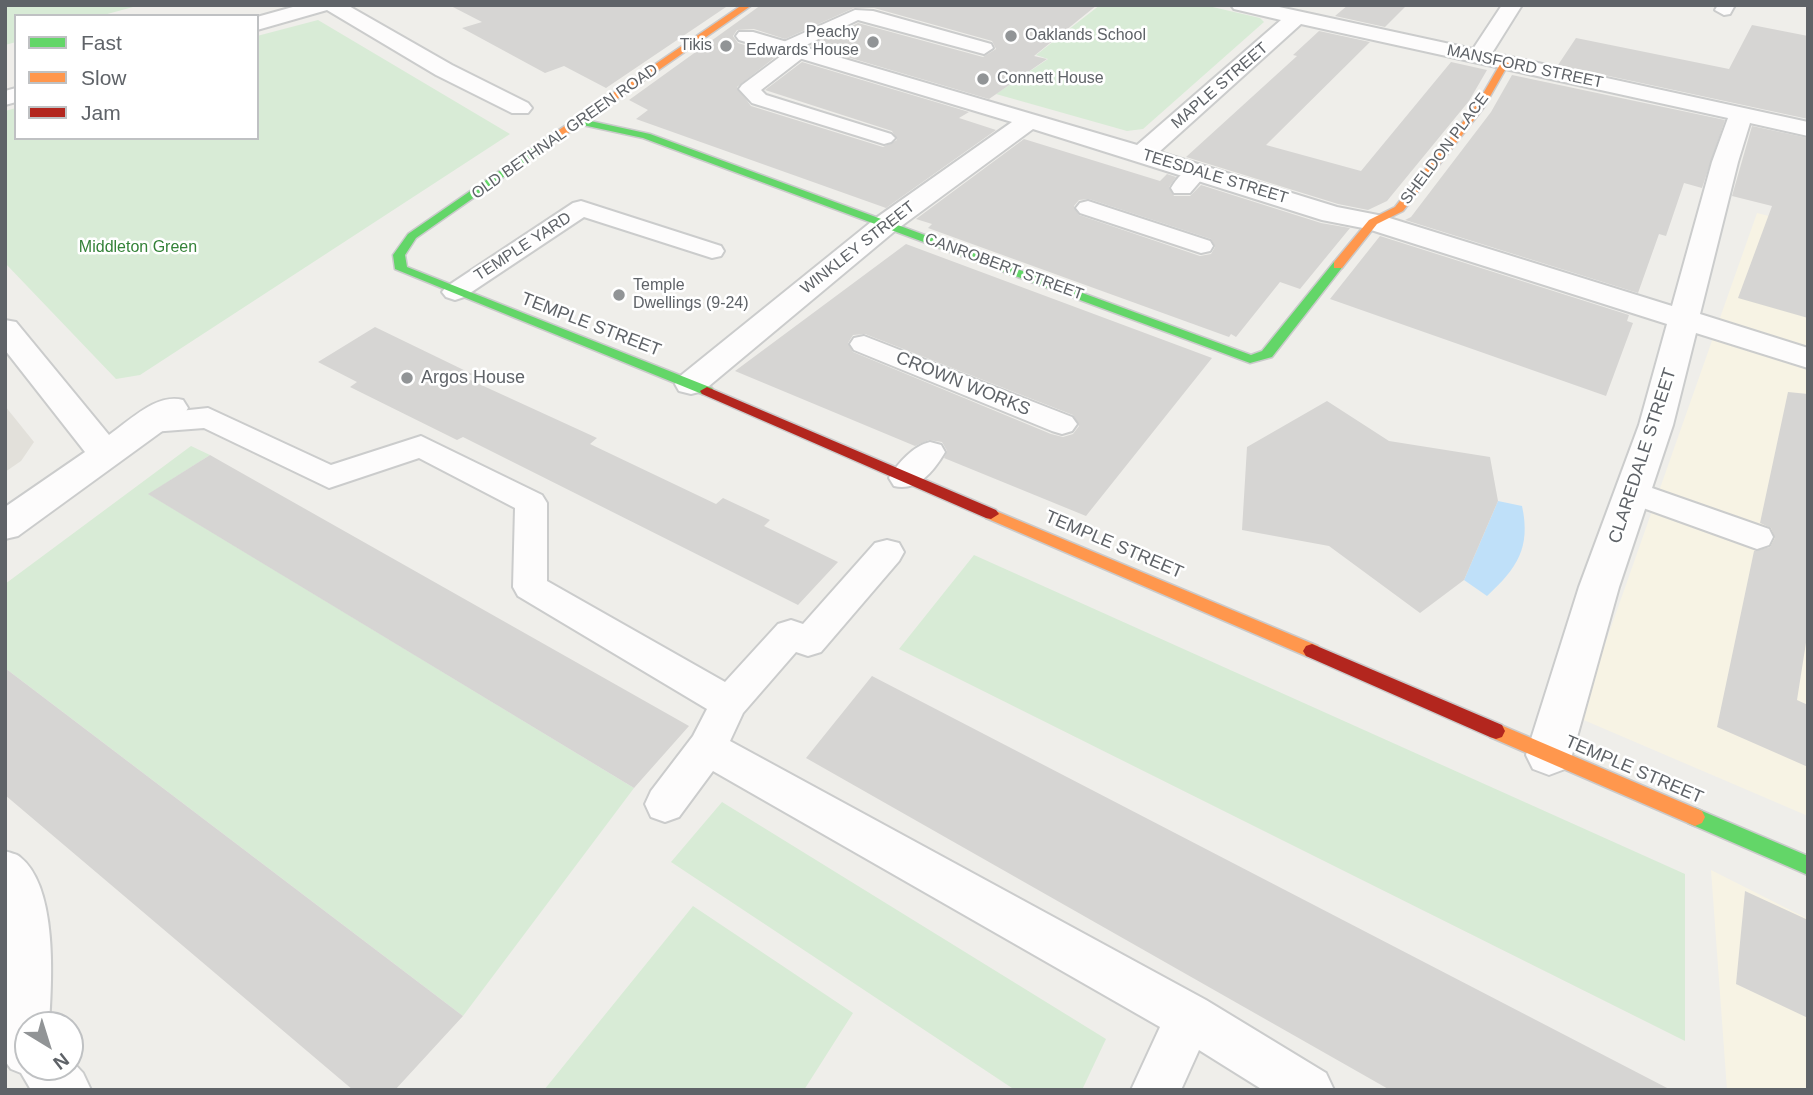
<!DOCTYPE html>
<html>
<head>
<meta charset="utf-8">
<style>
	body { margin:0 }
	#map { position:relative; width:1813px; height:1095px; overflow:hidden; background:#efeeea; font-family:Helvetica,sans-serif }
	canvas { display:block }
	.frame { position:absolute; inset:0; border:7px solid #5f6368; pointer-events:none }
	.legend { position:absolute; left:14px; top:14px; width:245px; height:126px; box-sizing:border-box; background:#fff; border:2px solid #bfc1c3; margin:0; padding:9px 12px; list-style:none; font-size:21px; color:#5f6368 }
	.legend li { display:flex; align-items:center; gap:14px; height:35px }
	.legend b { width:35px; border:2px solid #bfc1c3 }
	.north { position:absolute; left:14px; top:1011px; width:70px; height:70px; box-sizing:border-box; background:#fff; border:2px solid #bfc1c3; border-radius:50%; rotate:142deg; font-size:19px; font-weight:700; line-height:28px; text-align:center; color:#5f6368 }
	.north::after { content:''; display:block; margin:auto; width:24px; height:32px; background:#919496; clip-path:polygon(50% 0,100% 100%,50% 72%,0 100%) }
</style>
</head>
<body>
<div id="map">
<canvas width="1813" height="1095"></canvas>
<div class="frame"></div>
<ul class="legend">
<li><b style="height:9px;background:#63d668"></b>Fast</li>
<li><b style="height:9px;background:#ff974d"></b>Slow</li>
<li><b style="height:9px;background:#b3261e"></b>Jam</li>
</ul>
<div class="north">N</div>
</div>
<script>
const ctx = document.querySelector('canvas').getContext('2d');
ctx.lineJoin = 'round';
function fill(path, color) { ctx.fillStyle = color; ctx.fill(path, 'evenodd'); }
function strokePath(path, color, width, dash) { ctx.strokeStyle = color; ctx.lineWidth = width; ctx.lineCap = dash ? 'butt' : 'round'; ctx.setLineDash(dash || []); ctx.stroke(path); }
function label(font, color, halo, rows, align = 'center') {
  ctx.font = font + ' Helvetica,sans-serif'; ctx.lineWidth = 5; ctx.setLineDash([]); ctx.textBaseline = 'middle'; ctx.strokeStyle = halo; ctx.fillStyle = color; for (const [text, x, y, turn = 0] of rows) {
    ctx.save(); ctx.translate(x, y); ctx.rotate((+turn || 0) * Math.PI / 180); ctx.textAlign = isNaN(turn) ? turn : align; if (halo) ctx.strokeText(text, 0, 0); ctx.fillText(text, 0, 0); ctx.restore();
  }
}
fill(new Path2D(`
	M 1757,213 L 1808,226 L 1808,816 L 1579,718 Z
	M 1711,870 L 1808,919 L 1808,1090 L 1727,1090 Z`), '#f7f3e4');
fill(new Path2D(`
	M 5,406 L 34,442 L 21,461 L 5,472 Z`), '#e2e0da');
fill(new Path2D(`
	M 5,5 L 132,5 L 133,7 L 100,16 L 16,16 L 16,42 L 5,45 Z
	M 1100,5 L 1204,5 L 1260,18 L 1264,22 L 1143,129 L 1127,131 L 996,94 L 1048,59 L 1036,55 Z
	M 318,20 L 510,134 L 140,375 L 116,379 L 5,263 L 5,111 L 16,108 L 16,138 L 257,138 L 257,36 Z
	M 191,446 L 210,455 L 149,494 L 634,788 L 463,1016 L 5,668 L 5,584 Z
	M 974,555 L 1685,874 L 1685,1041 L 899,649 Z
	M 722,802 L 1106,1039 L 1082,1090 L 1015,1090 L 671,862 Z
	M 693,906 L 853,1013 L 804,1090 L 544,1090 Z`), '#d8ebd6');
fill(new Path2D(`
	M 1498,501 L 1522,506 C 1531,548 1517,568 1487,596 L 1464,580 Z`), '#bfe0f9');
fill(new Path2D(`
	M 449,5 L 729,5 L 606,88 L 564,66 L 545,73 L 462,28 L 482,22 Z
	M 761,5 L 1097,5 L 1034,56 L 1047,59 L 989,99 L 810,46 L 858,23 L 983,57 L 996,49 L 992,41 L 874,8 L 854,8 L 785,39 L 754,29 L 737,30 L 733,36 L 738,43 L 778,55 L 737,87 L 751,106 L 883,147 L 897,140 L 892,131 L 765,90 L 802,62 L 969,112 L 959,118 L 996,130 L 886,208 L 636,119 L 648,110 L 629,100 Z
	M 1348,5 L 1407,5 L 1385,27 L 1335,16 Z
	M 1752,25 L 1808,36 L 1808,119 L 1558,65 L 1576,38 L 1729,69 Z
	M 1319,31 L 1370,42 L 1266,145 L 1361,171 L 1451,62 L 1487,70 L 1469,101 L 1387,201 L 1368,210 L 1338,204 L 1186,157 L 1297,56 L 1293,55 Z
	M 1512,75 L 1725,120 L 1702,188 L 1684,183 L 1666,236 L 1659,234 L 1638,293 L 1405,220 L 1411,217 L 1491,112 Z
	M 1752,126 L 1808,138 L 1808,318 L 1738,298 L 1772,206 L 1732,196 Z
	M 1024,139 L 1160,181 L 1167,174 L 1176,177 L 1169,187 L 1174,196 L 1190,196 L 1201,185 L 1321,223 L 1350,228 L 1300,289 L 1280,282 L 1236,337 L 1231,334 L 1229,337 L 928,228 L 932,224 L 916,219 ZM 1089,199 L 1211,239 L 1215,247 L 1211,254 L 1200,256 L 1079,215 L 1074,206 L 1079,200 Z
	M 1380,236 L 1629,315 L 1627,321 L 1633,323 L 1606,396 L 1330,299 Z
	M 906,244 L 1212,358 L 1086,516 L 944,458 L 947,451 L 942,442 L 929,440 L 915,446 L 735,371 ZM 865,334 L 1073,415 L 1079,426 L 1073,434 L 1063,437 L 1051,434 L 853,352 L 848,343 L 853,335 Z
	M 375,327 L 472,374 L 466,378 L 597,438 L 590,444 L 716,504 L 723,498 L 770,520 L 764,526 L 838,562 L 798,605 L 463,437 L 457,440 L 350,387 L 357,382 L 318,362 Z
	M 1788,392 L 1808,394 L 1808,630 L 1797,700 L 1808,705 L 1808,767 L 1717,727 L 1754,551 L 1770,547 L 1775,538 L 1771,528 L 1760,523 Z
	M 1327,401 L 1389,441 L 1490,457 L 1498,501 L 1464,580 L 1420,613 L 1329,546 L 1242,530 L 1247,447 Z
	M 210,455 L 224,463 L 689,726 L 634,788 L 148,494 Z
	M 5,668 L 463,1016 L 395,1090 L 353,1090 L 5,795 Z
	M 872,676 L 1671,1090 L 1390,1090 L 806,758 Z
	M 1745,891 L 1808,920 L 1808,1018 L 1736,984 Z`), '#d6d5d3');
const lane = new Path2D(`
	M 1718,5 L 1735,5 L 1730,14 L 1724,15 L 1715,10 Z
	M 855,10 L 873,11 L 991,44 L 993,48 L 984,54 L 858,20 L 802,47 L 807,52 L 805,56 L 761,90 L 766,95 L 891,134 L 895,138 L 891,142 L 884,144 L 752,103 L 739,89 L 742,85 L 785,53 L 777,48 L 779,44 Z
	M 1197,165 L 1205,167 L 1208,172 L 1190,193 L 1174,193 L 1171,188 C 1177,178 1186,168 1197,165 Z
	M 581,201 L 721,246 L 724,251 L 721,256 L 712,258 L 584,217 L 464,297 L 455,300 L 446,297 L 442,292 L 446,287 L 573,203 Z
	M 1088,201 L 1210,241 L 1213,246 L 1210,251 L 1201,253 L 1080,213 L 1076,208 L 1080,203 Z
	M 864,336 L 1072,417 L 1077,424 L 1072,431 L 1062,434 L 1052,431 L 854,350 L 850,344 L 854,338 Z
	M 208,408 L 331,465 L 421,436 L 542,495 L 547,503 L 547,581 L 725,682 L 778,624 L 791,620 L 803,624 L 875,543 L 887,540 L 899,543 L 904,552 L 899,561 L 821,652 L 808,656 L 796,652 L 743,713 L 730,741 L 1206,1000 L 1326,1073 L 1334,1090 L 1263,1090 L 1199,1050 L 1181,1090 L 1131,1090 L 1160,1027 L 713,771 L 679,817 L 665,822 L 651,817 L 645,804 L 651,791 L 693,736 L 707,709 L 518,596 L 513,587 L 515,508 L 419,458 L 329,488 L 204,428 L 152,432 L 142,429 L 137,422 L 142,415 Z
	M 930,442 L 941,445 L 945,452 C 934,471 917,492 894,486 L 889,478 C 898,463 913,446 930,442 Z
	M 1632,481 L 1769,529 L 1773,537 L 1769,545 L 1757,549 L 1621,500 L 1616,492 L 1621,484 Z
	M 5,851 C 10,853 17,854 20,857 C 58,887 52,982 49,1025 L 28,1025 L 28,1067 L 70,1067 L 70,1059 L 83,1073 L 91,1090 L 31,1090 L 21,1073 L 11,1069 L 5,1061 Z`);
const street = new Path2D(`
	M 300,5 L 347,5 L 452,65 L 528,103 L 532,108 L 528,113 L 512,113 L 436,75 L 327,10 L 257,30 L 257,17 Z
	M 1231,5 L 1270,5 L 1473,49 L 1502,5 L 1522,5 L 1492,53 L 1808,122 L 1808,136 L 1750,123 L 1738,162 L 1700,314 L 1808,348 L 1808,368 L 1696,333 L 1673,425 L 1619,587 L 1572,755 L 1565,769 L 1549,775 L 1533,769 L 1526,755 L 1579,587 L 1639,425 L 1667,324 L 1368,229 L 1322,220 L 1033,129 L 896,230 L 703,391 L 691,394 L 679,391 L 675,384 L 679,377 L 876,218 L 1012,122 L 739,40 L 736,36 L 739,32 L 753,32 L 1137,145 L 1281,20 L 1234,9 ZM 1301,24 L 1728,118 L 1712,162 L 1672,306 L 1383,216 L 1337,207 L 1159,152 Z
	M 16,88 L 16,102 L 5,105 L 5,91 Z
	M 5,320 L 16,322 L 109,435 C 131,420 156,393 183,400 L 188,408 L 183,416 L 18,536 L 5,539 L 5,507 L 85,452 L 5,350 Z`);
const fast = new Path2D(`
	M 581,119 L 650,134 L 1251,355 L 1262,351 L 1334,262 L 1342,262 L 1344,265 L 1272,357 L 1250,363 L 643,138 L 578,124 L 578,120 Z
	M 553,134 L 562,136 L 416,238 L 405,255 L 407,267 L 712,388 L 714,391 L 712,394 L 702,394 L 395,269 L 393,255 L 408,234 Z
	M 1695,808 L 1808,856 L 1808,875 L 1688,823 L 1685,817 L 1688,811 Z`);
const slow = new Path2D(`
	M 742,5 L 752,5 L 561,138 L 553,138 L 553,134 Z
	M 1502,61 L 1509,63 L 1484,107 L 1403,211 L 1377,224 L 1342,268 L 1334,268 L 1334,262 L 1369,220 L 1395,207 L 1477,104 Z
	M 991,509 L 1318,646 L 1321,651 L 1318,656 L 1312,658 L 1306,656 L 986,518 L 983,514 Z
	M 1496,723 L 1702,811 L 1705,817 L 1702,823 L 1695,826 L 1688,823 L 1490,737 L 1487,731 L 1490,725 Z`);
const jam = new Path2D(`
	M 707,387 L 996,510 L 999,514 L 991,519 L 986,518 L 702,394 L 700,391 Z
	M 1312,644 L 1502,725 L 1505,731 L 1502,737 L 1496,739 L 1490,737 L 1306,656 L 1303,651 L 1306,646 Z`);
strokePath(lane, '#cbcccc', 4);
strokePath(street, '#cbcccc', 4);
strokePath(fast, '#cacacb', 3);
strokePath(slow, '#cacacb', 3);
strokePath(jam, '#cacacb', 3);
fill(lane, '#fdfcfc');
fill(street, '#fdfcfc');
fill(fast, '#63d668');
fill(slow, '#ff974d');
fill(jam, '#b3261e');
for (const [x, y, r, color] of [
	[1011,36,7,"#919496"],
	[873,42,7,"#919496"],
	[726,46,7,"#919496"],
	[983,79,7,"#919496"],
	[619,295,7,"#919496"],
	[407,378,7,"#919496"]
]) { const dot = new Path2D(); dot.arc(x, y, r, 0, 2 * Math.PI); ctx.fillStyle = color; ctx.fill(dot); strokePath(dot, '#fff', 2.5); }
label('16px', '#5f6368', '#fff', [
	["Peachy",859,33,"right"],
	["Edwards House",859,51,"right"],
	["Oaklands School",1025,36],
	["Tikis",712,46,"right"],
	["Connett House",997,79],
	["Temple",633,286],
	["Dwellings (9-24)",633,304]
], 'left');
label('16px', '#5f6368', '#fff', [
	["MANSFORD STREET",1525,67,12],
	["MAPLE STREET",1220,86,-41],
	["OLD BETHNAL GREEN ROAD",565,132,-35],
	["SHELDON PLACE",1445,149,-53],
	["TEESDALE STREET",1215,177,17],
	["TEMPLE YARD",523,247,-33],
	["WINKLEY STREET",858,248,-38],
	["CANROBERT STREET",1004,267,20]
]);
label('16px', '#348238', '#fff', [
	["Middleton Green",138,248]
]);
label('18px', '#5f6368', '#fff', [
	["TEMPLE STREET",591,325,21],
	["CROWN WORKS",963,384,22],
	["CLAREDALE STREET",1643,456,-72],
	["TEMPLE STREET",1114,545,23],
	["TEMPLE STREET",1634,770,23]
]);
label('18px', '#5f6368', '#fff', [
	["Argos House",421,378]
], 'left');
</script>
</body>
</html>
